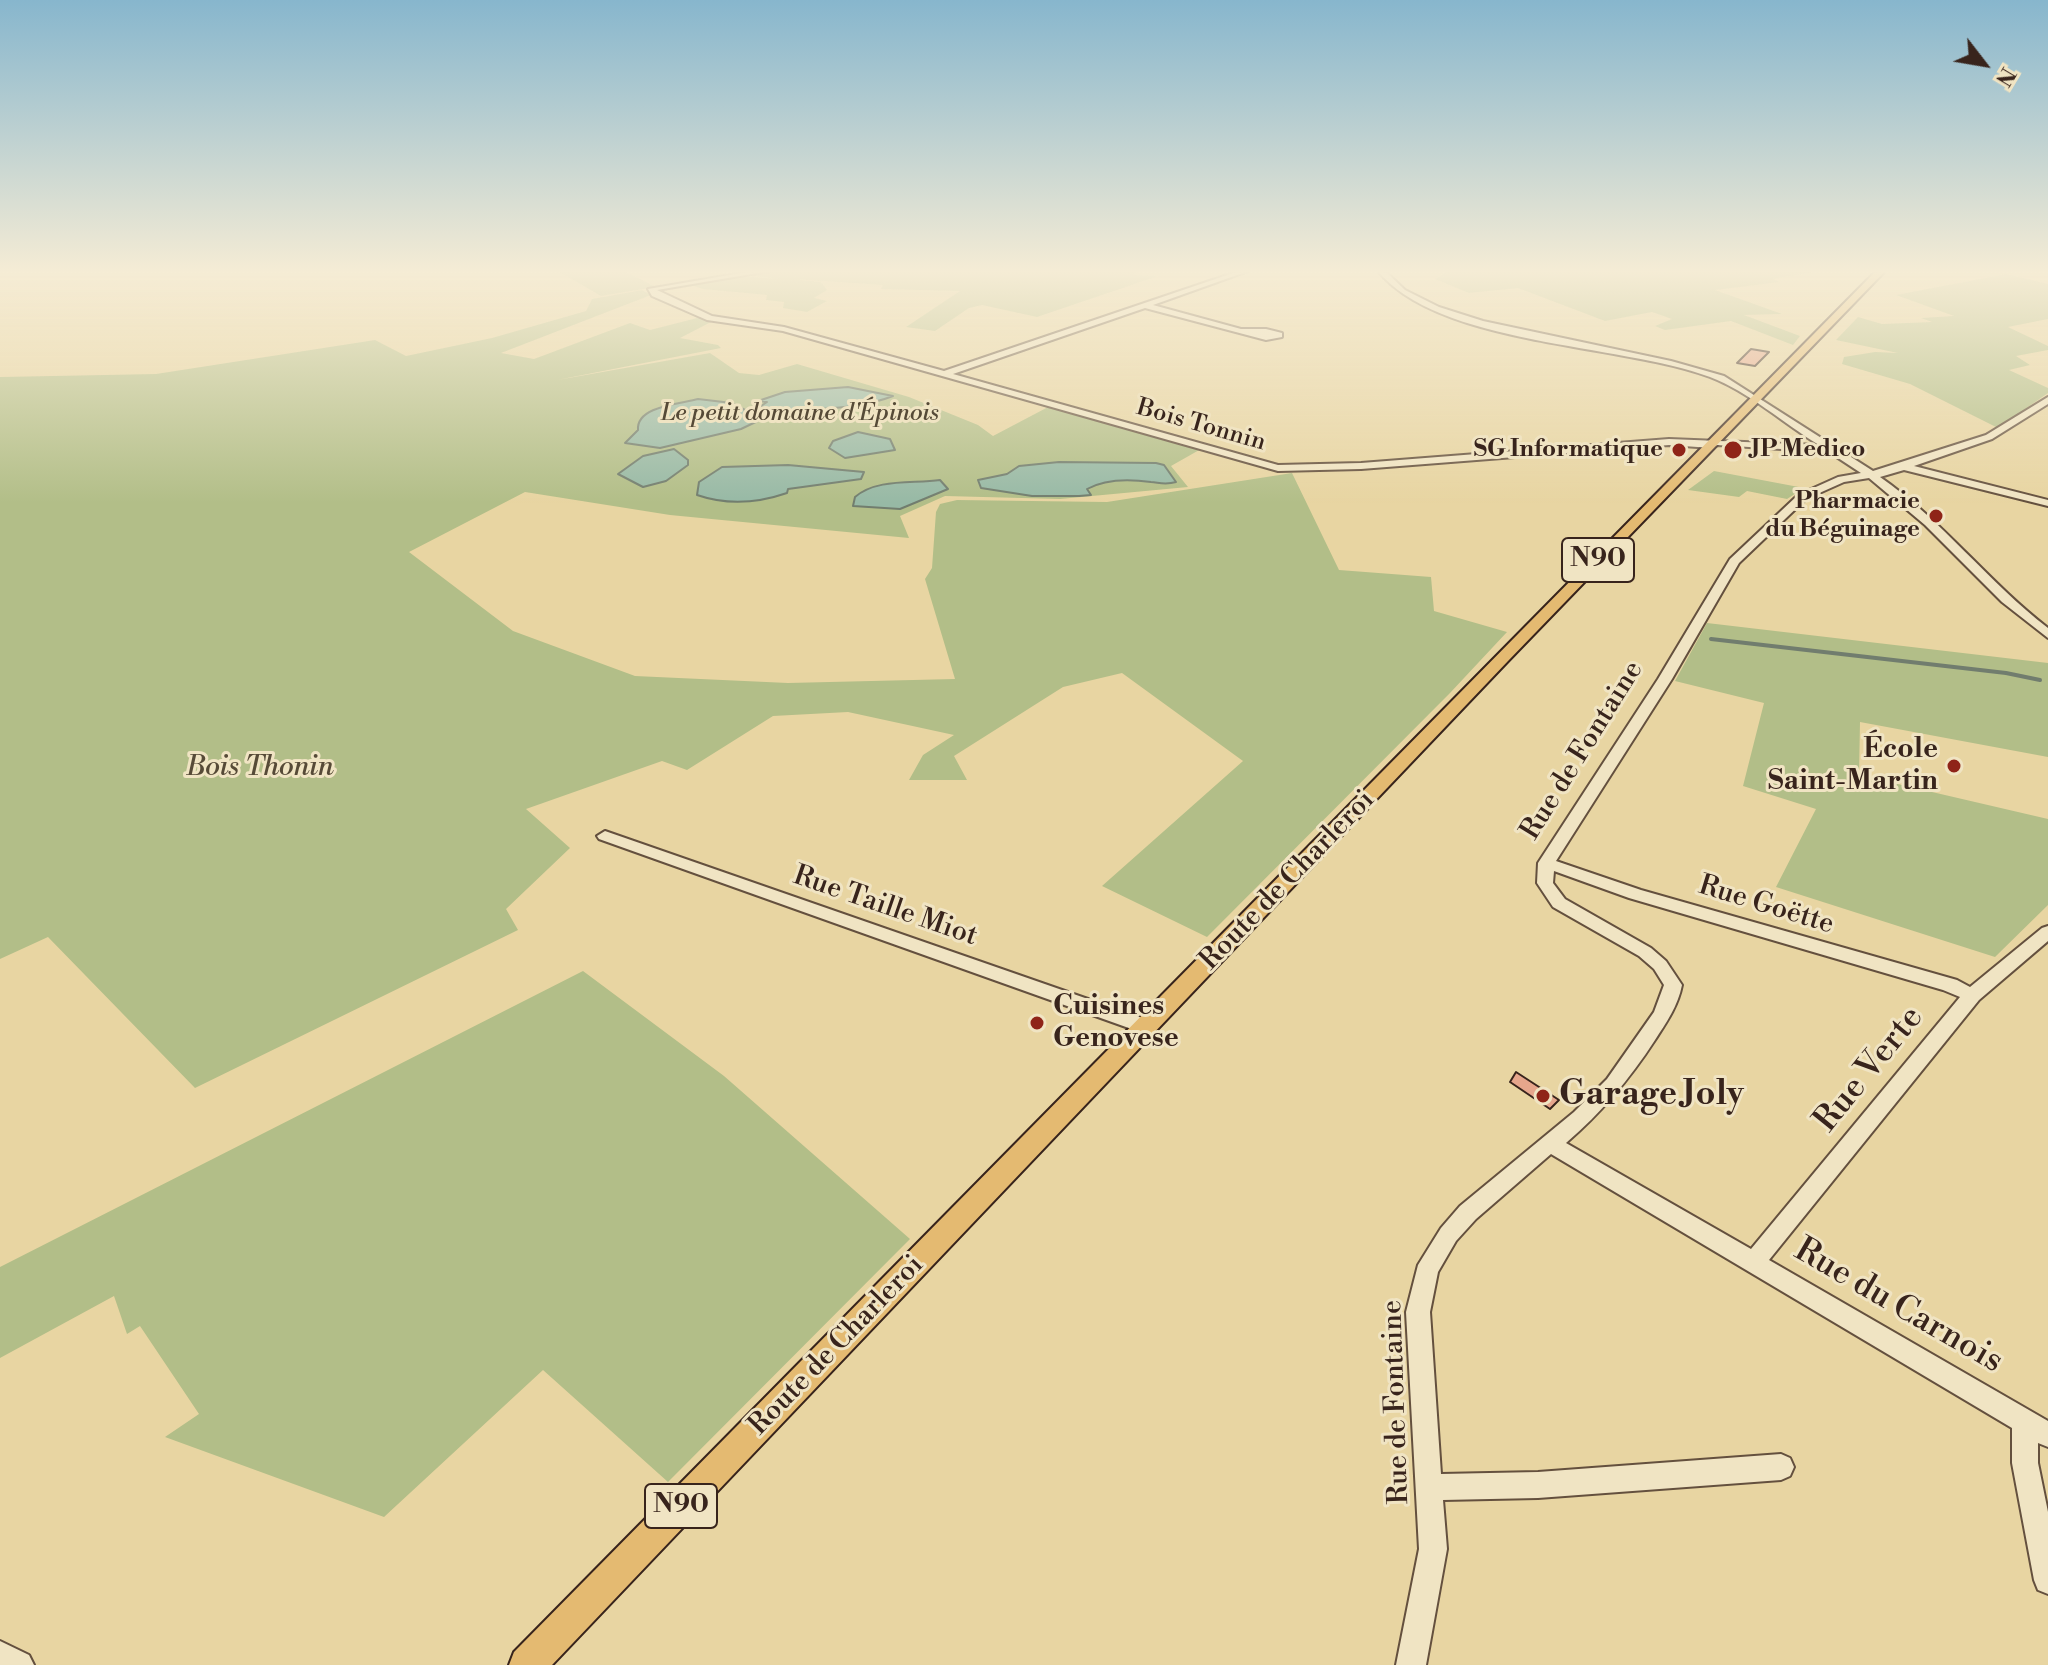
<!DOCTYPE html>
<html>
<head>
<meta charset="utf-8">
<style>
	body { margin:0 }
	#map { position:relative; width:2048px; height:1665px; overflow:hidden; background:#e8d5a2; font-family:"Libre Bodoni",serif }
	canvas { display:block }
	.north { position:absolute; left:1944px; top:24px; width:80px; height:80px; -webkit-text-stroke:6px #f0e4c3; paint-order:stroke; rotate:121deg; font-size:22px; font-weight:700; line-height:32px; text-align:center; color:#38241c }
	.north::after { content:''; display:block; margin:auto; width:28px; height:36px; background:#38241c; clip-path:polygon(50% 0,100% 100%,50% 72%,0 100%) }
</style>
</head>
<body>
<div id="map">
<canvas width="2048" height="1665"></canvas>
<div class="north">N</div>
</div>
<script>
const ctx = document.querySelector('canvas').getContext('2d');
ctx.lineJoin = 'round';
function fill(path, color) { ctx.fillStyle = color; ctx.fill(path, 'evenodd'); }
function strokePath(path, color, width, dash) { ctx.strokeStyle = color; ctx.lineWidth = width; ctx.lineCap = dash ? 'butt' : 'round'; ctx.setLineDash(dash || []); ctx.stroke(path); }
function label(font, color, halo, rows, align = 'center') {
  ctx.font = font + ' "Libre Bodoni",serif'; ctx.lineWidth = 6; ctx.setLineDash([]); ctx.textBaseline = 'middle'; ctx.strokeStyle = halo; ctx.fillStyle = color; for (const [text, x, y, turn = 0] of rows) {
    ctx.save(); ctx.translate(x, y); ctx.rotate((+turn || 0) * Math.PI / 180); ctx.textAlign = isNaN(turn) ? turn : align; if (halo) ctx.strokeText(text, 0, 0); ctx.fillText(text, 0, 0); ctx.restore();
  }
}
fill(new Path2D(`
	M 556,270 L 622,270 L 656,287 L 601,296 Z
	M 775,270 L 1138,270 L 1134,275 L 1158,276 L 1037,317 L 982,305 L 969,308 L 935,331 L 906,327 L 960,291 L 881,289 L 883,285 L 792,279 L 821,282 L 827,290 L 814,298 L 827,301 L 807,312 L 783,308 L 784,302 L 766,300 L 767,295 L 703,289 L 689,284 L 739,276 L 780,279 L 745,275 Z
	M 1449,270 L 1808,270 L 1814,272 L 1773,279 L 1780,282 L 1715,290 L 1782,314 L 1744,315 L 1800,336 L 1793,345 L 1731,321 L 1665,330 L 1655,326 L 1672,319 L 1652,312 L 1605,321 L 1518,288 L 1469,293 L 1435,279 Z
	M 2006,274 L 2048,284 L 2048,319 L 2008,327 L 2048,346 L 2048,350 L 2016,356 L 2030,365 L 2009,370 L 2048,388 L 2048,393 L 1998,428 L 1910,384 L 1842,364 L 1844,357 L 1875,352 L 1898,353 L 1836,340 L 1858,317 L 1882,324 L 1932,322 L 1921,318 L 1954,316 L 1896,295 Z
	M 642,290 L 651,295 L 501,353 L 534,359 L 630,323 L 650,330 L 701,317 L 715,320 L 680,338 L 718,345 L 721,348 L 557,380 L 710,353 L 739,373 L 759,375 L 797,364 L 909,397 L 978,425 L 993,436 L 1050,406 L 1201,449 L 1171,466 L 1188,487 L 1060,499 L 945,496 L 900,516 L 909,538 L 670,515 L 525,492 L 409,552 L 513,631 L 635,676 L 788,683 L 955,679 L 925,579 L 932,568 L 936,512 L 940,504 L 957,500 L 1107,502 L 1292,473 L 1339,570 L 1431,577 L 1434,611 L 1507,632 L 1450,693 L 1207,937 L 1102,886 L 1243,761 L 1122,673 L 1063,687 L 954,756 L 967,780 L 909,780 L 923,755 L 954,735 L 848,712 L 773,716 L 687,770 L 662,761 L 526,809 L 570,848 L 506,909 L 518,930 L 195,1088 L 48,937 L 0,959 L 0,377 L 156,374 L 375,340 L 406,356 L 492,338 L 586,311 L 592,299 Z
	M 1714,471 L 1804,488 L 1787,499 L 1747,491 L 1739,497 L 1688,490 Z
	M 1707,623 L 2048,663 L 2048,757 L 1860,722 L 1859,775 L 2048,819 L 2048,905 L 1995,957 L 1776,887 L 1816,809 L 1743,786 L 1764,703 L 1675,681 Z
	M 583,971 L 724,1076 L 910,1239 L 668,1482 L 543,1370 L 384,1517 L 165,1437 L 199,1414 L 140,1326 L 127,1334 L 114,1296 L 0,1358 L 0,1267 Z`), '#b2be88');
const water = new Path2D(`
	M 848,387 L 893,396 C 855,411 813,407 772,414 L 761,406 L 767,402 L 758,401 L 785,392 Z
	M 698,399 L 732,403 L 762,419 L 741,429 L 660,448 L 625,443 L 638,430 C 636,406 680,404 698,399 Z
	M 858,432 L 890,439 L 895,450 L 845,458 L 829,448 L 833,441 Z
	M 674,449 L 688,460 L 688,465 L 666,481 L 643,487 L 618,474 L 643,456 Z
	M 1059,462 L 1156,463 L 1164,465 L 1176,482 C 1166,485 1161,483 1151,482 C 1130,479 1105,479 1087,489 L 1091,495 L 1079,496 L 1032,496 L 981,488 L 978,480 L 1007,474 L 1019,466 Z
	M 788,465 L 864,472 L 861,479 L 788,489 L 787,493 C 758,503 726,505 697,495 L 699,482 L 722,467 Z
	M 940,480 L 948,489 L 900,509 L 853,506 L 855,497 C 877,478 913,484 940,480 Z`);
fill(water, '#97b9a5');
strokePath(water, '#717d6e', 2);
strokePath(new Path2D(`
	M 1711,639 L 2006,673 L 2040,680`), '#717d6e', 4);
const building = new Path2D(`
	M 1751,349 L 1769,352 L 1755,366 L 1737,363 Z
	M 1516,1072 L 1559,1100 L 1550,1109 L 1510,1082 Z`);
fill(building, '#e6a68c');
strokePath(building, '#38241c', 2);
const minor = new Path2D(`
	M 759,270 L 775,270 L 657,290 L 712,316 L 784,327 L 944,371 L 1242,270 L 1251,270 L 1153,305 L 1241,329 L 1266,329 L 1282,333 L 1282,337 L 1266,340 L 1145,308 L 953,374 L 1278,465 L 1361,463 L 1669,439 L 1819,445 C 1783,423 1749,392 1710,377 C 1619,343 1438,346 1377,270 L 1384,270 L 1405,290 L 1439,307 L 1483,321 L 1671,361 L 1724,376 L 1873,471 L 1986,435 L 2048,397 L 2048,404 L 1992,439 L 1914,466 L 2048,500 L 2048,506 L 1904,470 L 1880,477 C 1942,520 1988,582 2048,628 L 2048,638 L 2002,602 L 1925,525 L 1869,478 L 1844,482 L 1806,499 L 1739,563 L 1672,679 L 1556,861 L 1641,890 L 1957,980 L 1970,987 L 2042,928 L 2048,926 L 2048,941 L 1979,1000 L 1769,1260 L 2048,1421 L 2048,1447 L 2038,1443 L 2038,1463 L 2048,1512 L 2048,1594 L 2038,1590 L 2034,1580 L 2012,1463 L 2012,1428 L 1551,1154 L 1476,1219 L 1456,1241 L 1438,1272 L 1430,1312 L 1441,1474 L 1538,1472 L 1781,1454 L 1790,1458 L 1794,1467 L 1790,1476 L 1781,1480 L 1538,1498 L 1443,1500 L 1447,1549 L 1426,1665 L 1396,1665 L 1419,1549 L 1406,1312 L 1418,1265 L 1441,1228 L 1460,1206 L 1574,1112 L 1607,1079 L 1654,1012 L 1664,985 L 1654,969 L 1639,956 L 1553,907 L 1537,883 L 1538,863 L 1658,679 L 1730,559 L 1798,495 L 1838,477 L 1861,473 L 1829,452 L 1717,445 L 1712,448 L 1669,445 L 1361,469 L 1278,471 L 783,331 L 707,320 L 652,296 L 648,289 ZM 1554,871 L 1629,898 L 1943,990 L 1960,997 L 1751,1249 L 1566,1143 C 1602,1112 1629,1080 1655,1040 C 1666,1023 1678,1006 1682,985 L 1666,961 L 1651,948 L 1565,899 L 1553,883 Z
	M 605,831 L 1154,1022 L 1157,1027 L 1154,1032 L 1147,1034 L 1140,1032 L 599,839 L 597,836 Z
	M 0,1641 L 29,1655 L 34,1665 L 0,1665 Z`);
const major = new Path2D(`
	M 1877,270 L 1886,270 L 1508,661 L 552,1665 L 509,1665 L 514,1652 Z`);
strokePath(minor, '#64503e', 4);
strokePath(major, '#38241c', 4);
fill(minor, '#f0e4c3');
fill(major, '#e4ba71');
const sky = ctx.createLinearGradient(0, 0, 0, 503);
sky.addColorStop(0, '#87b6cd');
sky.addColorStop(0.54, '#f5ecd5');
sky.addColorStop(1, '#f5ecd500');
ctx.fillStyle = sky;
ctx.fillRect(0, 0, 2048, 503);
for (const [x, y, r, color] of [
	[1679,450,8,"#8f2418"],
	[1733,450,10,"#8f2418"],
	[1936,516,8,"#8f2418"],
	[1954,766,8,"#8f2418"],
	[1037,1023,8,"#8f2418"],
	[1543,1096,8,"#8f2418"]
]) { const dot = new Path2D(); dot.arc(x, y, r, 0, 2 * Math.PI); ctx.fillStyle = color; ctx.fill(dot); strokePath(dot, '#f0e4c3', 3); }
label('italic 24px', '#564a37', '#f0e4c3', [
	["Le petit domaine d'Épinois",800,414]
]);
label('24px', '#38241c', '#f0e4c3', [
	["Bois Tonnin",1201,426,16]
]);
label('bold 24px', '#38241c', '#f0e4c3', [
	["SG Informatique",1663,450],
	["JP Medico",1751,450,"left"],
	["Pharmacie",1920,502],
	["du Béguinage",1920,530]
], 'right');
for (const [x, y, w] of [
	[1598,560,72],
	[681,1506,72]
]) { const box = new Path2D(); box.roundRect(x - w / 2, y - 22, w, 44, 6); ctx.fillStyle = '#f0e4c3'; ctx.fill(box); strokePath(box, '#38241c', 2); }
label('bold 26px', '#38241c', null, [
	["N90",1598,560],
	["N90",681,1506]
]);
label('bold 28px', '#38241c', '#f0e4c3', [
	["École",1938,750],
	["Saint-Martin",1938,782],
	["Cuisines",1053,1007,"left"],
	["Genovese",1053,1039,"left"]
], 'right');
label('28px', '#38241c', '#f0e4c3', [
	["Rue de Fontaine",1583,751,-58],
	["Route de Charleroi",1288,881,-46],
	["Rue Goëtte",1766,906,17],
	["Rue Taille Miot",885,907,19],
	["Route de Charleroi",837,1346,-46],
	["Rue de Fontaine",1397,1402,-92]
]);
label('italic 28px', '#564a37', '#f0e4c3', [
	["Bois Thonin",260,768]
]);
label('34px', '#38241c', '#f0e4c3', [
	["Rue Verte",1870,1070,-51],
	["Rue du Carnois",1898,1307,30]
]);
label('bold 34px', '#38241c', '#f0e4c3', [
	["Garage Joly",1559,1096]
], 'left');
</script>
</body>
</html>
